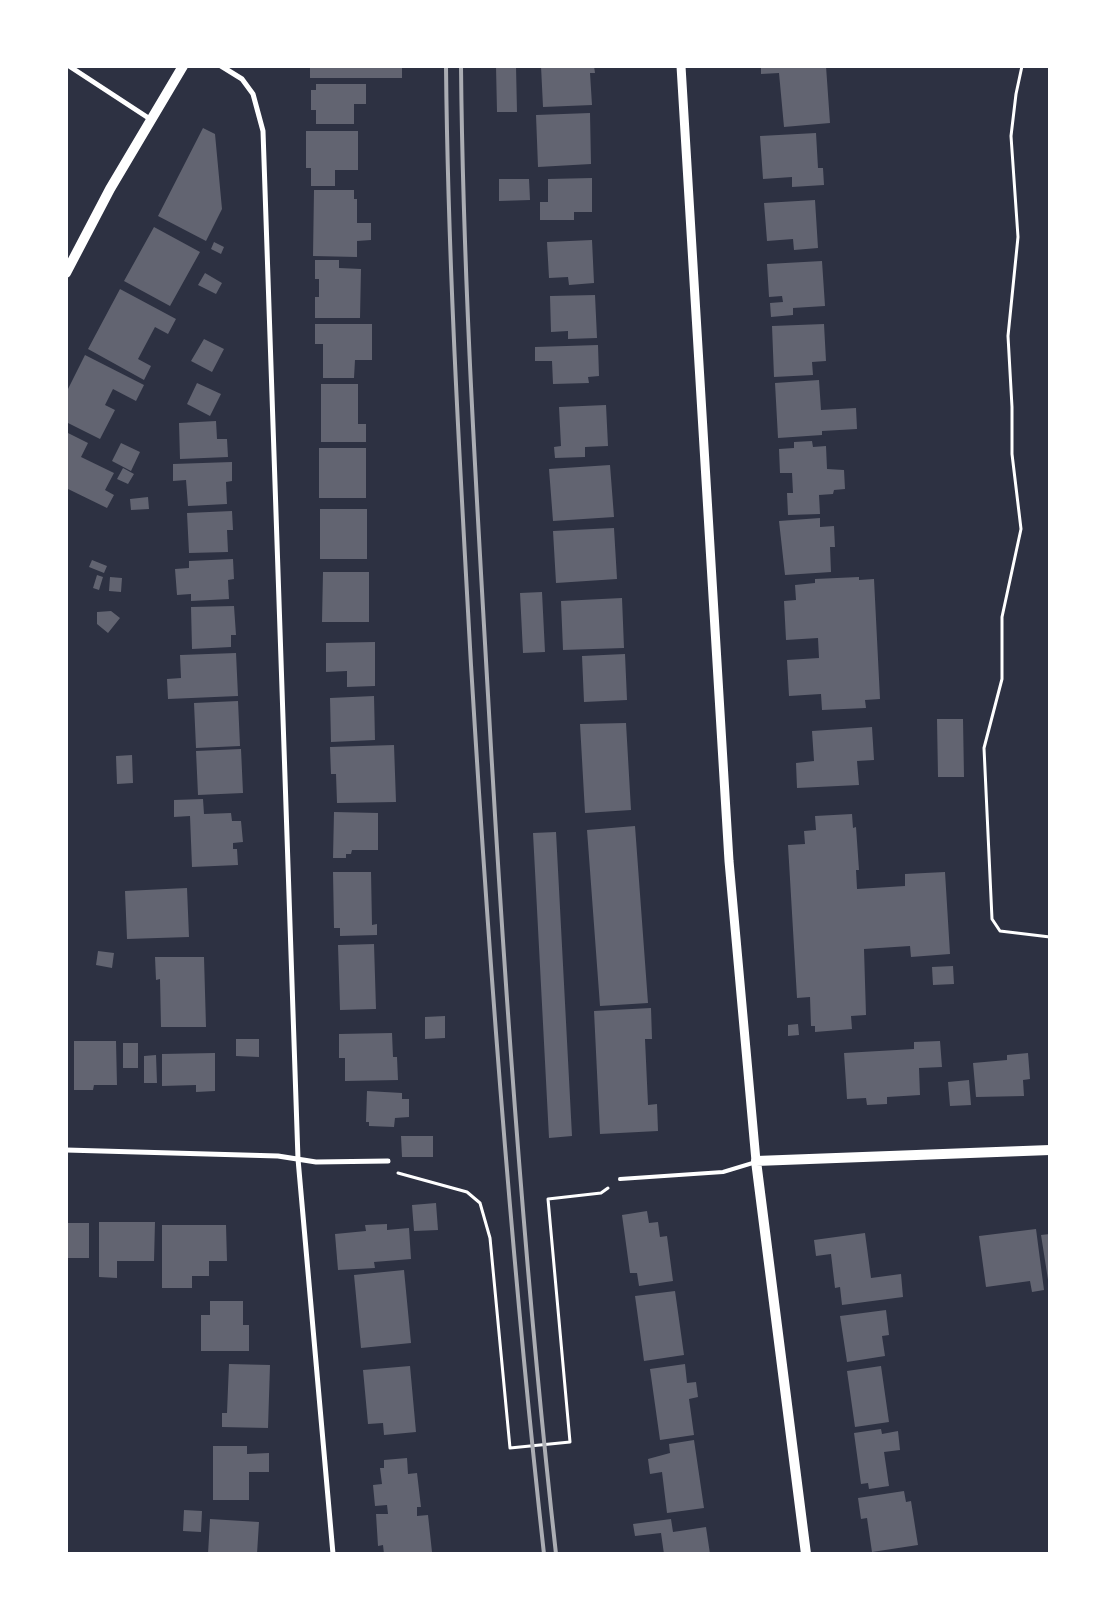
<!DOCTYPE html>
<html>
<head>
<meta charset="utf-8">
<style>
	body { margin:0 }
	#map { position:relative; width:1116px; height:1620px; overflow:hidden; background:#2d3142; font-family:Jost,sans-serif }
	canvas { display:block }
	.frame { position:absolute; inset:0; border:68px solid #fff; pointer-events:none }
</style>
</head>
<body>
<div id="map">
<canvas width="1116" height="1620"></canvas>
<div class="frame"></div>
</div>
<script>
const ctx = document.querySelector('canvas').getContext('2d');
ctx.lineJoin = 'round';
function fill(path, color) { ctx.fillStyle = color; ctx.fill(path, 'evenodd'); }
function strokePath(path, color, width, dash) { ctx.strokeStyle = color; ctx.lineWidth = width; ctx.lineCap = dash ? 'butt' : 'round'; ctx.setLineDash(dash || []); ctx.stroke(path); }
fill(new Path2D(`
	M 310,66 L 402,66 L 402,78 L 310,78 Z
	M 496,66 L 516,66 L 517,112 L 497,112 Z
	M 541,66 L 594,66 L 595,73 L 590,73 L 592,105 L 543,107 Z
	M 761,66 L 826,66 L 830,123 L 784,127 L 779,73 L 761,74 Z
	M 316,84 L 366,84 L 366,104 L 354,104 L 354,124 L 316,124 L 316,110 L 311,110 L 311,90 L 316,90 Z
	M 590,113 L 591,164 L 538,167 L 536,115 Z
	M 203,128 L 215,134 L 222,209 L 206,241 L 158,216 Z
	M 306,131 L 358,131 L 358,170 L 335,170 L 335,186 L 311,186 L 311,168 L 306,168 Z
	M 816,133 L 818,168 L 823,168 L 824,185 L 792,187 L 792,177 L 763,179 L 760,136 Z
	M 592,178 L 592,212 L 574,212 L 574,220 L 540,220 L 540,202 L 548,202 L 548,179 Z
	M 499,179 L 529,179 L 530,200 L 499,201 Z
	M 314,190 L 354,190 L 354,199 L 357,199 L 357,223 L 371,223 L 371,240 L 357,241 L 357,257 L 313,256 Z
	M 815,200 L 818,248 L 794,250 L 793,239 L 767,241 L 764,203 Z
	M 154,227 L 200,252 L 170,306 L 124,281 Z
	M 592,240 L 594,283 L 569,285 L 568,277 L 549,278 L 547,242 Z
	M 214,242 L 224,247 L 221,254 L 211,249 Z
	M 315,260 L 339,260 L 339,268 L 361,269 L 360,318 L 315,318 L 315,297 L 319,297 L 319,279 L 315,279 Z
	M 822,261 L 825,306 L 793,308 L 793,315 L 771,317 L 770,303 L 783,302 L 782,296 L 769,297 L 767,264 Z
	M 205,273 L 222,283 L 216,294 L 198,285 Z
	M 120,289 L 176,319 L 168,334 L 155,327 L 138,359 L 151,366 L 144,380 L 88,349 Z
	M 595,295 L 597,338 L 568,339 L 568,331 L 551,332 L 550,296 Z
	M 315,324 L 372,324 L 372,360 L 355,360 L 354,378 L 323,378 L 323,344 L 315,344 Z
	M 824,324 L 826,361 L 812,362 L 813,375 L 774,377 L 772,326 Z
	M 204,339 L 224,349 L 212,372 L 191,361 Z
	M 598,345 L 599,376 L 588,377 L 589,383 L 553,384 L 552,361 L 535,361 L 535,347 Z
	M 85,355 L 144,385 L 136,401 L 113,389 L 105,405 L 115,410 L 100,439 L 66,422 L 66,393 Z
	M 819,380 L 821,410 L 856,408 L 857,429 L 822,431 L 822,435 L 778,438 L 775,383 Z
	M 197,383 L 221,394 L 210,416 L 187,404 Z
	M 321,384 L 358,384 L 358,424 L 366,424 L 366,442 L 321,442 Z
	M 606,405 L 608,446 L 585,447 L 585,457 L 555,458 L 554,447 L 561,446 L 559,407 Z
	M 216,421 L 217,439 L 227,439 L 228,457 L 180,459 L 179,423 Z
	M 66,432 L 88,443 L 81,457 L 114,473 L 105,490 L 114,495 L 107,508 L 66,488 Z
	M 812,441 L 813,447 L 826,446 L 827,469 L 844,470 L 845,489 L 834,490 L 833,494 L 819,495 L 820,514 L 788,515 L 787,493 L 793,493 L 792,473 L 780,473 L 779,449 L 794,448 L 794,442 Z
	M 121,443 L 140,452 L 131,471 L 112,461 Z
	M 319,448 L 366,448 L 366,498 L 319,498 Z
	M 232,462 L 232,481 L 226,482 L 227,504 L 188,506 L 186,480 L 173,481 L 173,464 Z
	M 610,465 L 614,517 L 553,521 L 549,469 Z
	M 123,468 L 134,474 L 128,484 L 117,479 Z
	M 148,497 L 149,509 L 131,510 L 130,499 Z
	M 320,509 L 367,509 L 367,559 L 320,559 Z
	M 232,511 L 233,530 L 227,530 L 228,552 L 189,553 L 187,513 Z
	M 820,518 L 820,527 L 834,526 L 835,547 L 830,547 L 831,572 L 785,575 L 779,521 Z
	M 614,528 L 617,579 L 556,583 L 553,531 Z
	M 233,559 L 234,579 L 228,580 L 229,599 L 191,601 L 191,594 L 177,595 L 175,569 L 189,568 L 189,561 Z
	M 92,560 L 107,566 L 104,573 L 89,567 Z
	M 323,572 L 369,572 L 369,622 L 322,622 Z
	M 97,575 L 103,577 L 99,590 L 93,588 Z
	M 110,577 L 122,578 L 121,592 L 109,591 Z
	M 859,577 L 859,580 L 874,579 L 880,699 L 865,700 L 866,708 L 822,710 L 821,694 L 789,696 L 787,660 L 819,658 L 818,638 L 786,640 L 784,601 L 796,600 L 795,585 L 815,583 L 815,579 Z
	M 542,592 L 545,652 L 523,653 L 520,593 Z
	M 622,598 L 624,648 L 563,650 L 561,601 Z
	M 234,606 L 236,635 L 231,635 L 231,647 L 192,649 L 191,607 Z
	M 111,611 L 120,618 L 108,633 L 97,624 L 97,612 Z
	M 375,642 L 375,686 L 347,687 L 347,671 L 326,672 L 326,643 Z
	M 236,653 L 238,696 L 168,699 L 167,679 L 181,678 L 180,655 Z
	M 625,654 L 627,700 L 584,702 L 582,656 Z
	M 374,696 L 375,740 L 331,742 L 330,698 Z
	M 238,701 L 240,746 L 196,748 L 194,703 Z
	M 937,719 L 963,719 L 964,777 L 938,777 Z
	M 626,723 L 631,810 L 585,813 L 580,724 Z
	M 872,727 L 874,760 L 857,761 L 859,785 L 797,788 L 796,763 L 814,761 L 812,731 Z
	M 394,745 L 396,802 L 337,803 L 336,774 L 331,774 L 330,747 Z
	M 241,749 L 243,793 L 198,795 L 196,751 Z
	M 132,755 L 133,783 L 117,784 L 116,756 Z
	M 203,799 L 204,814 L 231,813 L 232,821 L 241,821 L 243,842 L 233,843 L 233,849 L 237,849 L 238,865 L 192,867 L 190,816 L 174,817 L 174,800 Z
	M 334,812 L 378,813 L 378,850 L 352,850 L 351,854 L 346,854 L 346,858 L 333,858 Z
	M 852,814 L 853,828 L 856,827 L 859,870 L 856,870 L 857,889 L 905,886 L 905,874 L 945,872 L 950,954 L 911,957 L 910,946 L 864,949 L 866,1015 L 851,1016 L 852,1029 L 815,1032 L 815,1026 L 811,1026 L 810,997 L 797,998 L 788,845 L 805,844 L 804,831 L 816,830 L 815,816 Z
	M 635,826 L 648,1003 L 600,1006 L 587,830 Z
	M 556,832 L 572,1136 L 549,1138 L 533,833 Z
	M 333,872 L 371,872 L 372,925 L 377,924 L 377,935 L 340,936 L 340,928 L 334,928 Z
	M 187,888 L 189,937 L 127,939 L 125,891 Z
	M 374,944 L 376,1009 L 340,1010 L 338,945 Z
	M 98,951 L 114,953 L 112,968 L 96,965 Z
	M 155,957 L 204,957 L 206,1027 L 161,1027 L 160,979 L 156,980 Z
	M 953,966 L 954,984 L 933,985 L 932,967 Z
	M 651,1008 L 652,1039 L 645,1039 L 648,1105 L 657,1104 L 658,1131 L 600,1134 L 594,1011 Z
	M 445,1016 L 445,1038 L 425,1039 L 425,1017 Z
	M 798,1024 L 799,1035 L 788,1036 L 788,1025 Z
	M 392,1033 L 393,1057 L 397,1057 L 398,1080 L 345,1081 L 345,1058 L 339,1058 L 339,1034 Z
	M 236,1039 L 259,1039 L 259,1057 L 236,1056 Z
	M 74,1041 L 116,1041 L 117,1085 L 94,1085 L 93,1090 L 74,1090 Z
	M 940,1041 L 942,1067 L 919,1068 L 920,1095 L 887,1097 L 887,1104 L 867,1105 L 866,1098 L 847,1099 L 844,1053 L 914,1049 L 914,1042 Z
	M 123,1043 L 138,1043 L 138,1068 L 123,1068 Z
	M 215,1053 L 215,1091 L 196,1092 L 196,1085 L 162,1086 L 162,1054 Z
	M 1028,1053 L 1030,1079 L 1023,1080 L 1024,1096 L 976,1097 L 973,1063 L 1007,1060 L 1007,1055 Z
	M 156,1055 L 157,1083 L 144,1083 L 144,1056 Z
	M 969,1080 L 971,1105 L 950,1106 L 948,1082 Z
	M 367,1091 L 402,1093 L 402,1099 L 409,1099 L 409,1117 L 395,1118 L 394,1127 L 369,1126 L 369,1122 L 366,1122 Z
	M 401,1136 L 433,1136 L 433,1157 L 402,1157 Z
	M 436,1203 L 438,1230 L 414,1231 L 412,1205 Z
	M 647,1211 L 649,1223 L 658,1222 L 660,1237 L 667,1236 L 673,1281 L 639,1286 L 637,1273 L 630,1273 L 622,1215 Z
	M 99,1222 L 155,1222 L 154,1261 L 117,1261 L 117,1278 L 99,1277 Z
	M 66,1223 L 89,1223 L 89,1258 L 66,1258 Z
	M 387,1224 L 387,1230 L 409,1228 L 411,1259 L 374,1262 L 375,1268 L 338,1270 L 335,1234 L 366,1231 L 365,1225 Z
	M 162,1225 L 226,1225 L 227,1261 L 209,1261 L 209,1276 L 192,1276 L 192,1288 L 162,1288 Z
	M 1036,1229 L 1044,1290 L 1032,1292 L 1030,1281 L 986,1287 L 979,1236 Z
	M 865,1233 L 871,1278 L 901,1274 L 903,1297 L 842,1305 L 840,1287 L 835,1288 L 831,1254 L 816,1256 L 814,1240 Z
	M 1050,1234 L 1050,1285 L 1049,1286 L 1041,1235 Z
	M 404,1270 L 411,1343 L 361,1348 L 354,1275 Z
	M 675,1291 L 684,1355 L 644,1361 L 635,1296 Z
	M 210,1301 L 243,1301 L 243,1325 L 249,1325 L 249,1351 L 201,1351 L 201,1315 L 210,1315 Z
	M 886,1310 L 889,1335 L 882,1336 L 885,1356 L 847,1362 L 840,1316 Z
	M 229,1364 L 270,1365 L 268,1428 L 222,1427 L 222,1413 L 227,1413 Z
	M 685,1364 L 687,1383 L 696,1382 L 698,1397 L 689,1399 L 694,1435 L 660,1440 L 650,1369 Z
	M 410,1366 L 416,1432 L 384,1435 L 383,1423 L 368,1424 L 363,1370 Z
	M 881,1366 L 889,1422 L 855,1427 L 847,1371 Z
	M 881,1429 L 882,1434 L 898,1431 L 900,1450 L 884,1452 L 889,1486 L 869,1489 L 868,1483 L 861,1484 L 854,1433 Z
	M 694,1440 L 704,1508 L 667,1513 L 662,1472 L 650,1474 L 648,1459 L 670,1453 L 669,1444 Z
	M 213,1446 L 247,1446 L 247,1454 L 269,1453 L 269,1472 L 249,1472 L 249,1500 L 213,1500 Z
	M 407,1458 L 408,1474 L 417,1473 L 421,1507 L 417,1507 L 417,1516 L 428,1515 L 432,1552 L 384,1554 L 383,1545 L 378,1546 L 376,1514 L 388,1514 L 387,1505 L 375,1506 L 373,1485 L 382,1484 L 380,1468 L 384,1468 L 384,1460 Z
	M 904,1491 L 906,1502 L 911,1501 L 918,1545 L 872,1552 L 867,1518 L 861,1519 L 858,1498 Z
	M 184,1510 L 202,1511 L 201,1532 L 183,1531 Z
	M 210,1519 L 259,1522 L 257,1554 L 208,1554 Z
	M 671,1519 L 673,1532 L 706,1527 L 710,1554 L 664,1554 L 661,1533 L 635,1536 L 633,1524 Z`), '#626471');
strokePath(new Path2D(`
	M 1022,66 L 1016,94 L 1011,136 L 1018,237 L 1008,336 L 1012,407 L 1012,454 L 1021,529 L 1002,617 L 1002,679 L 984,748 L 992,919 L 1000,931 L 1050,937
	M 398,1173 L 467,1192 L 480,1203 L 490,1238 L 510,1448 L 570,1442 L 548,1199 L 601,1193 L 608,1188`), '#fff', 3);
strokePath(new Path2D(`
	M 620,1179 L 723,1172 L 756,1162`), '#fff', 4);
strokePath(new Path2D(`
	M 69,66 L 150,119
	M 221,66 L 242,79 L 253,94 L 263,131 L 298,1159 L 333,1554
	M 66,1150 L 278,1156 L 316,1162 L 388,1161`), '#fff', 5);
strokePath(new Path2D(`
	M 681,66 L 729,861 L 756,1161`), '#fff', 9);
strokePath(new Path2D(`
	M 66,273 L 110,189 L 183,66
	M 806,1554 L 756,1161 L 1050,1150`), '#fff', 10);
strokePath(new Path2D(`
	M 446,66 C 448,266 460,466 471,665 C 489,962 511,1258 544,1554
	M 461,66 C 463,276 476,486 488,695 C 504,982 524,1268 556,1554`), '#abadb3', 4);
</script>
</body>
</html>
